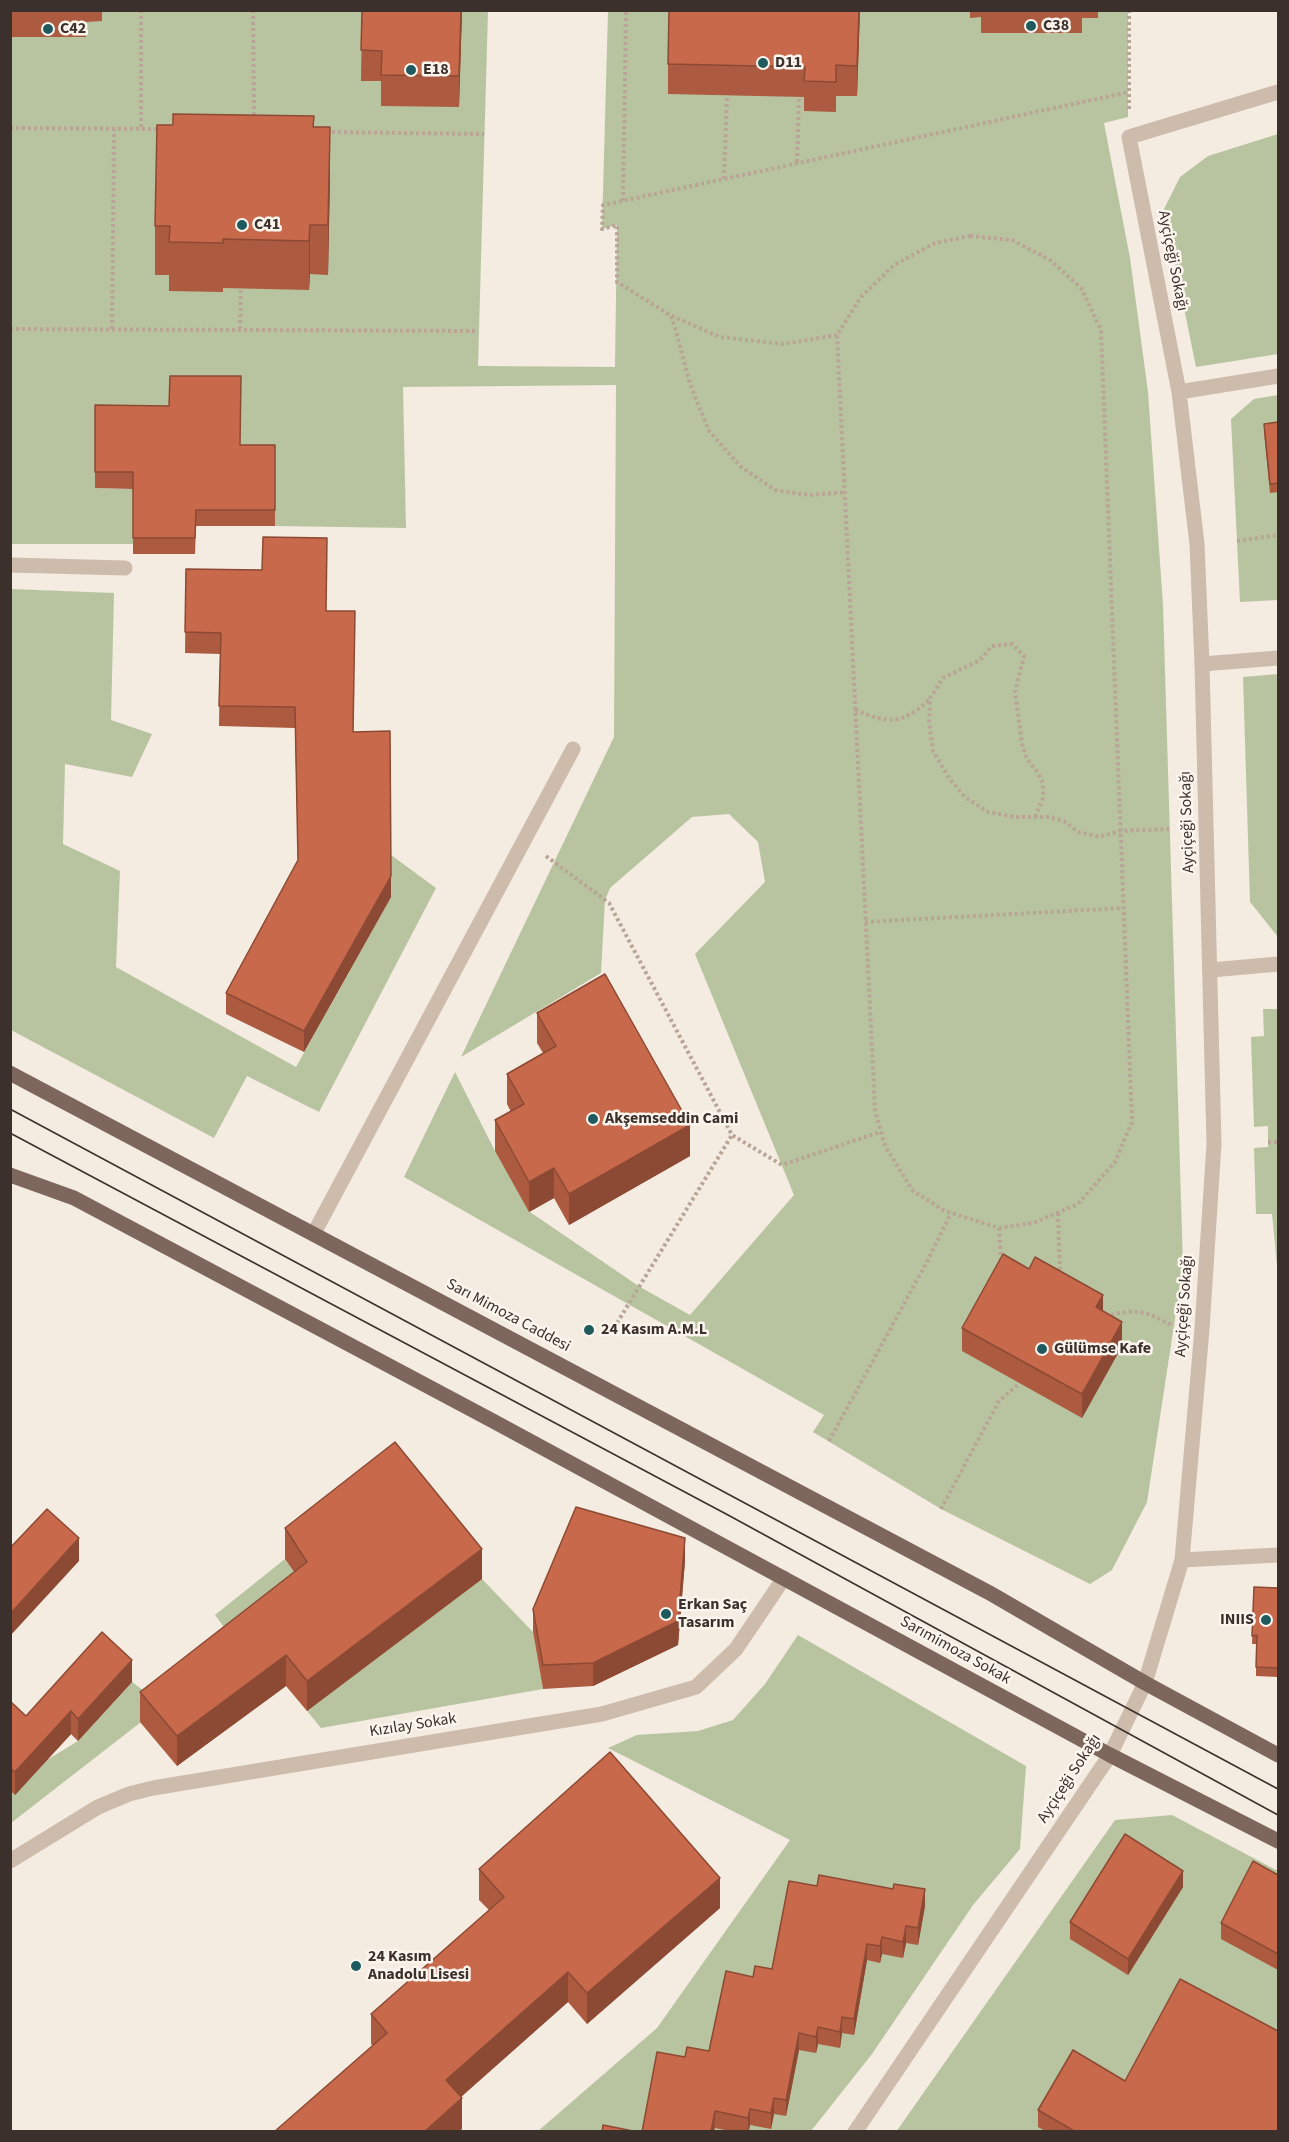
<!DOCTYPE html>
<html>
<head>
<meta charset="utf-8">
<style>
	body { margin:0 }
	#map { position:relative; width:1289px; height:2142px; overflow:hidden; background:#f4ebe1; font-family:"Source Sans 3",sans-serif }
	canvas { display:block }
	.frame { position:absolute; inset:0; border:12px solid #3b302b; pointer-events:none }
</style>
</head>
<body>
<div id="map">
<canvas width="1289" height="2142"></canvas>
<div class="frame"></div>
</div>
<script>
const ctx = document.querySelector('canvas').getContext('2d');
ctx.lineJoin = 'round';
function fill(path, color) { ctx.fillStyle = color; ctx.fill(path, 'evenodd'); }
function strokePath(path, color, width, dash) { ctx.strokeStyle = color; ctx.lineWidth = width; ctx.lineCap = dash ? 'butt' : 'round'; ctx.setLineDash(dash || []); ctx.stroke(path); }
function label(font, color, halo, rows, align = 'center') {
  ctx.font = font + ' "Source Sans 3",sans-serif'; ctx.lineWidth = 5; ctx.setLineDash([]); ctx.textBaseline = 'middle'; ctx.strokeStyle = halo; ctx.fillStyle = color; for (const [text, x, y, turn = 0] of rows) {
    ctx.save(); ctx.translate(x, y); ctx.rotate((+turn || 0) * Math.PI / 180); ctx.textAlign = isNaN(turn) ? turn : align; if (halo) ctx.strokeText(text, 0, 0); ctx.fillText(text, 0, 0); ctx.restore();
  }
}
fill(new Path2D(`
	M 11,11 L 488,11 L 478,366 L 615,367 L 617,225 L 602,229 L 608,11 L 1128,11 L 1128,117 L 1104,123 L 1130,258 L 1148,392 L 1163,605 L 1183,1266 L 1147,1502 L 1112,1570 L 1090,1584 L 941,1509 L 813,1432 L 824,1415 L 404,1177 L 455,1072 L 495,1151 L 530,1212 L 640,1287 L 690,1315 L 794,1195 L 695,954 L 765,882 L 758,842 L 729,814 L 692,817 L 610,888 L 605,900 L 601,973 L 461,1057 L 614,737 L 616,385 L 403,387 L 406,528 L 275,526 L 275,461 L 169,422 L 95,488 L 133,489 L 133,544 L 11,544 Z
	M 1278,134 L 1278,354 L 1196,367 L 1164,209 L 1180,177 L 1208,156 Z
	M 1278,395 L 1278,600 L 1240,602 L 1231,419 L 1254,399 Z
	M 11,589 L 114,593 L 111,720 L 152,734 L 132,777 L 65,764 L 63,844 L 120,871 L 116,967 L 296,1067 L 391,897 L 391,855 L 436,888 L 319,1112 L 247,1076 L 214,1138 L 11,1030 Z
	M 1278,674 L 1278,937 L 1250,902 L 1243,677 Z
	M 1263,1009 L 1278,1009 L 1278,1265 L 1277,1265 L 1272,1214 L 1256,1214 L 1254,1148 L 1268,1147 L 1268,1126 L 1254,1127 L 1251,1037 L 1264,1036 Z
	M 285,1559 L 307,1592 L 238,1646 L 215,1615 Z
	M 482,1579 L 533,1632 L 543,1689 L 321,1728 L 307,1711 Z
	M 798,1635 L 1026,1766 L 1020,1849 L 973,1905 L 872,2054 L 811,2131 L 537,2132 L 657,2028 L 790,1840 L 608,1748 L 637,1735 L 698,1731 L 733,1720 L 765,1684 Z
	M 132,1682 L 163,1705 L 11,1823 L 11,1790 L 47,1760 L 78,1741 Z
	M 1172,1815 L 1278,1871 L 1278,2131 L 896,2132 L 1115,1820 Z`), '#b8c4a0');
strokePath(new Path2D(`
	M 141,10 L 141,129
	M 253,10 L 254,118
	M 1129,10 L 1129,109
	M 10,128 L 160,129
	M 326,132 L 484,134
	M 797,162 L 799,97
	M 724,179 L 727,95
	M 623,201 L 626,10
	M 970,236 L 1012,240 L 1050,260 L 1081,288 L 1101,330 L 1132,1122 L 1115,1162 L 1078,1204 L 1033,1223 L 999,1228 L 945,1211 L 913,1191 L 885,1146 L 875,1110 L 837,335 L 861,297 L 894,265 L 935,243 Z
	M 671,316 L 676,331 L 690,384 L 709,431 L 740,466 L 775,490 L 809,495 L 845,492
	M 10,329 L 478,331
	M 112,329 L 114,129
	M 240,329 L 241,285
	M 837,335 L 783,344 L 720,337 L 670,315 L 617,282 L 617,225 L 602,229 L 603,205 L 1129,92
	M 1237,541 L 1278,535
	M 855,710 C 889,724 902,725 930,699
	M 1035,817 L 1043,798 L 1043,783 L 1036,770 L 1027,759 L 1022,744 L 1015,692 L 1024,656 L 1012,644 L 992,646 L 980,660 L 943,678 L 930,698 L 929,722 L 933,751 L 949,778 L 965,797 L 988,812 L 1016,817 L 1048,817 L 1064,821 L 1078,832 L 1099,837 L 1121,831 L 1169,829
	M 546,856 L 609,903 L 732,1135 L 782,1165 L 880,1132
	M 865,922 L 1123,908
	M 1268,1142 L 1278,1142
	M 1058,1213 L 1060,1275
	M 999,1228 L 1001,1262
	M 1105,1316 C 1140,1308 1143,1311 1174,1326
	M 617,1323 L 732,1135
	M 829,1441 L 928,1260 L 951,1213
	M 941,1509 L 999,1401 L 1020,1383`), '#b9a596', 4, [3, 3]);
strokePath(new Path2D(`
	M 10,565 L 125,568
	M 1202,664 L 1278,658`), '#cdbbac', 15);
strokePath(new Path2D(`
	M 1179,392 L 1278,376
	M 1211,970 L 1278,964
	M 314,1233 L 573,749
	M 1182,1560 L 1278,1555
	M 10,1861 L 98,1807 L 129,1794 L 153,1788 L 602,1714 L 696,1687 L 736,1649 L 784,1578
	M 855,2132 L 1110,1755 L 1145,1683 L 1182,1560 L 1202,1329 L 1214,1144 L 1202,664 L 1197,544 L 1179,392 L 1129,137 L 1278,92`), '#cdbbac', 15);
strokePath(new Path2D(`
	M 10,1073 L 988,1592 L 1145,1683 L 1278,1755
	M 10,1175 L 74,1198 L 493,1421 L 1110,1755 L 1278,1841`), '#7d675c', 15);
strokePath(new Path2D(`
	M 10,1109 L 1278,1789
	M 10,1133 L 728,1515 L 1278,1815`), '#3b302b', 1.5);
fill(new Path2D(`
	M 10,10 L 102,10 L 102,21 L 86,22 L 86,37 L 10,37 Z
	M 383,10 L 462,10 L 459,107 L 381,106 L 381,81 L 361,81 L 362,11 L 383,11 Z
	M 860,10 L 857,96 L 836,96 L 836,112 L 804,111 L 804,97 L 668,94 L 668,64 Z
	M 970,10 L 1098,10 L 1098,18 L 1082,18 L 1082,33 L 981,33 L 981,17 L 970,18 Z
	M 314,127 L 330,176 L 328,275 L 310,274 L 309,290 L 223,288 L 223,292 L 169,291 L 169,275 L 155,275 L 155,226 Z
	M 95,405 L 241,445 L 275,445 L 275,526 L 196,526 L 195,554 L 133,554 L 133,489 L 95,488 Z
	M 1278,422 L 1278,492 L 1270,493 L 1264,432 L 1264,424 Z
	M 186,569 L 326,611 L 391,897 L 304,1052 L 226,1014 L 226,993 L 298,861 L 295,728 L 219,726 L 220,654 L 185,653 Z
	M 537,1013 L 690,1156 L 569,1225 L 554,1198 L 529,1212 L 495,1151 L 495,1120 L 511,1112 L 507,1104 L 507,1074 L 543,1053 L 537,1043 Z
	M 1103,1311 L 1122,1346 L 1082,1418 L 962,1351 L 962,1328 Z
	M 285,1528 L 482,1579 L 307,1711 L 286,1686 L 177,1766 L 140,1722 L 140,1692 L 294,1572 L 285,1559 Z
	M 685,1561 L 678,1645 L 593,1686 L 543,1689 L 533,1632 L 533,1609 Z
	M 1254,1587 L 1278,1588 L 1278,1677 L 1256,1676 L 1256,1644 L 1252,1644 Z
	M 132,1682 L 78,1741 L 71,1734 L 15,1795 L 10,1790 L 10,1701 L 26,1716 Z
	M 479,1869 L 720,1908 L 587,2024 L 568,2002 L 461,2097 L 462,2129 L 371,2044 L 371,2014 L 489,1910 L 479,1900 Z
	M 1278,1875 L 1278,1970 L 1221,1939 L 1221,1923 Z
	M 1183,1887 L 1128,1975 L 1070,1939 L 1070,1922 Z
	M 925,1906 L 918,1945 L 906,1943 L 903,1958 L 882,1954 L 880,1963 L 867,1960 L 854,2035 L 842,2033 L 840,2048 L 818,2044 L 816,2053 L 799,2050 L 786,2116 L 774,2114 L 771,2129 L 750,2125 L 749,2132 L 735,2132 L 715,2128 L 714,2132 L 642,2132 L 685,2057 L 709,2051 L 753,1977 Z
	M 1125,2081 L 1278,2132 L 1047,2132 L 1038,2127 L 1038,2110 Z`), '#ac5a40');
fill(new Path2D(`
	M 461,10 L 462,10 L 459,107 L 459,76 Z
	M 859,10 L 860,10 L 857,96 L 857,66 Z
	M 330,127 L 330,176 L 328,275 L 328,225 Z
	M 310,225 L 310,274 L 309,290 L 309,241 Z
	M 391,876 L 391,897 L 304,1052 L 304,1031 Z
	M 690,1125 L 690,1156 L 569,1225 L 569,1194 Z
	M 554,1168 L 554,1198 L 529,1212 L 529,1182 Z
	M 1103,1295 L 1103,1319 L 1096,1307 Z
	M 1122,1322 L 1122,1346 L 1082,1418 L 1082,1394 Z
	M 79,1538 L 79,1561 L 10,1636 L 10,1614 Z
	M 685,1538 L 685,1561 L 678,1645 L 593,1686 L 593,1663 Z
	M 482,1549 L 482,1579 L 307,1711 L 307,1681 Z
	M 286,1655 L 286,1686 L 177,1766 L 177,1736 Z
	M 132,1660 L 132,1682 L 78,1741 L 78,1719 Z
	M 71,1711 L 71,1734 L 15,1795 L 15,1772 Z
	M 1183,1871 L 1183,1887 L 1128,1975 L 1128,1959 Z
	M 720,1878 L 720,1908 L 587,2024 L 587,1993 Z
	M 925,1889 L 925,1906 L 918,1945 L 918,1928 Z
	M 906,1926 L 906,1943 L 903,1958 L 903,1942 Z
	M 882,1937 L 882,1954 L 880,1963 L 880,1946 Z
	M 867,1944 L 867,1960 L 854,2035 L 854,2019 Z
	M 568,1972 L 568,2002 L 446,2110 L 446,2080 Z
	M 842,2017 L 842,2033 L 840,2048 L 840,2032 Z
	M 818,2027 L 818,2044 L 816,2053 L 816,2037 Z
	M 799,2033 L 799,2050 L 786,2116 L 786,2100 Z
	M 462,2098 L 462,2129 L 459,2132 L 424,2132 Z
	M 774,2098 L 774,2114 L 771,2129 L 771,2113 Z
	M 750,2109 L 750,2125 L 748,2132 L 748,2118 Z
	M 715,2111 L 714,2132 L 711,2132 Z`), '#8c4a34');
const building = new Path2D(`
	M 383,10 L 461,10 L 459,76 L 381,75 L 382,51 L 361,50 L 362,11 L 383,11 Z
	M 669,10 L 859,10 L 857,66 L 836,65 L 836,82 L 804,81 L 805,67 L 668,64 Z
	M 173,114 L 314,116 L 313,127 L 330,127 L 328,225 L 310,225 L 309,241 L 223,239 L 223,243 L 169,242 L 170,226 L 155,226 L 157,125 L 173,125 Z
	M 170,376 L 241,376 L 240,445 L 275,445 L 275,510 L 196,510 L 195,538 L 133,538 L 133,472 L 95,472 L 95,405 L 169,406 Z
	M 1278,422 L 1278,483 L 1270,484 L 1264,424 Z
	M 263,537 L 327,538 L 326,611 L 355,611 L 353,732 L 390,731 L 391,876 L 304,1031 L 226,993 L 298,860 L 295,707 L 219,706 L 221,633 L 185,632 L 186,569 L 262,570 Z
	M 605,974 L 690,1125 L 569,1194 L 554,1168 L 529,1182 L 495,1120 L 524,1104 L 507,1074 L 556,1046 L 537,1013 Z
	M 1003,1254 L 1029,1269 L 1035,1257 L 1103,1295 L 1096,1307 L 1122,1322 L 1082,1394 L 962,1328 Z
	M 395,1442 L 482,1549 L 307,1681 L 286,1655 L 177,1736 L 140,1692 L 307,1562 L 285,1528 Z
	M 576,1507 L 685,1538 L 678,1621 L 593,1663 L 543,1665 L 533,1609 Z
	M 47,1509 L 79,1538 L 10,1614 L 10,1548 Z
	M 1254,1587 L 1278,1588 L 1278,1668 L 1256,1667 L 1257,1635 L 1252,1636 Z
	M 102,1632 L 132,1660 L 78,1719 L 71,1711 L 15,1772 L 10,1768 L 10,1701 L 26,1716 Z
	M 610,1752 L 720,1878 L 587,1993 L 568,1972 L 446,2080 L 462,2098 L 424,2132 L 274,2132 L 387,2033 L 371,2014 L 504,1897 L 479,1869 Z
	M 1125,1834 L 1183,1871 L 1128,1959 L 1070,1922 Z
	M 1253,1861 L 1278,1875 L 1278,1954 L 1221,1923 Z
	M 819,1875 L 893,1889 L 894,1884 L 925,1889 L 918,1928 L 906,1926 L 903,1942 L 882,1937 L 880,1946 L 867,1944 L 854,2019 L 842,2017 L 840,2032 L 818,2027 L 816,2037 L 799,2033 L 786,2100 L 774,2098 L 771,2113 L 750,2109 L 748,2118 L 715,2111 L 711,2132 L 642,2132 L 657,2052 L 685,2057 L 687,2047 L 709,2051 L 726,1971 L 753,1977 L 755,1966 L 772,1969 L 789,1881 L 817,1886 Z
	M 1180,1979 L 1278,2031 L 1278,2132 L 1076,2132 L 1038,2110 L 1073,2050 L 1125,2081 Z
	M 603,2125 L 638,2132 L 602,2132 Z`);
fill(building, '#c8694b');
strokePath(building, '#8c4a34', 1.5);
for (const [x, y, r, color] of [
	[1031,26,6,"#1f5a5e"],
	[48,29,6,"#1f5a5e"],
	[763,63,6,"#1f5a5e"],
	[411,70,6,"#1f5a5e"],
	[242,225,6,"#1f5a5e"],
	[593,1119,6,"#1f5a5e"],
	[589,1330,6,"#1f5a5e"],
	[1042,1349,6,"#1f5a5e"],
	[666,1614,6,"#1f5a5e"],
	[1266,1620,6,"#1f5a5e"],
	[356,1966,6,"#1f5a5e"]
]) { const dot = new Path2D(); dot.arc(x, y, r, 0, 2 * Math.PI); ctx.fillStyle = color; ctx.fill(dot); strokePath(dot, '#fbf5ee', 2); }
label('bold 16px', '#3b302b', '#fbf5ee', [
	["C38",1043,26],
	["C42",60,29],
	["D11",775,63],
	["E18",423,70],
	["C41",254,225],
	["Akşemseddin Cami",605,1119],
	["24 Kasım A.M.L",601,1330],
	["Gülümse Kafe",1054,1349],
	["Erkan Saç",678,1605],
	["Tasarım",678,1623],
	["INIIS",1254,1620,"right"],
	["24 Kasım",368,1957],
	["Anadolu Lisesi",368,1975]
], 'left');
label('16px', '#3b302b', '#fbf5ee', [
	["Ayçiçeği Sokağı",1172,261,79],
	["Ayçiçeği Sokağı",1188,822,-92],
	["Ayçiçeği Sokağı",1185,1306,-86],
	["Sarı Mimoza Caddesi",508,1316,28],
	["Sarımimoza Sokak",955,1651,29],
	["Kızılay Sokak",413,1726,-9],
	["Ayçiçeği Sokağı",1070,1779,-57]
]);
</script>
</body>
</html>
